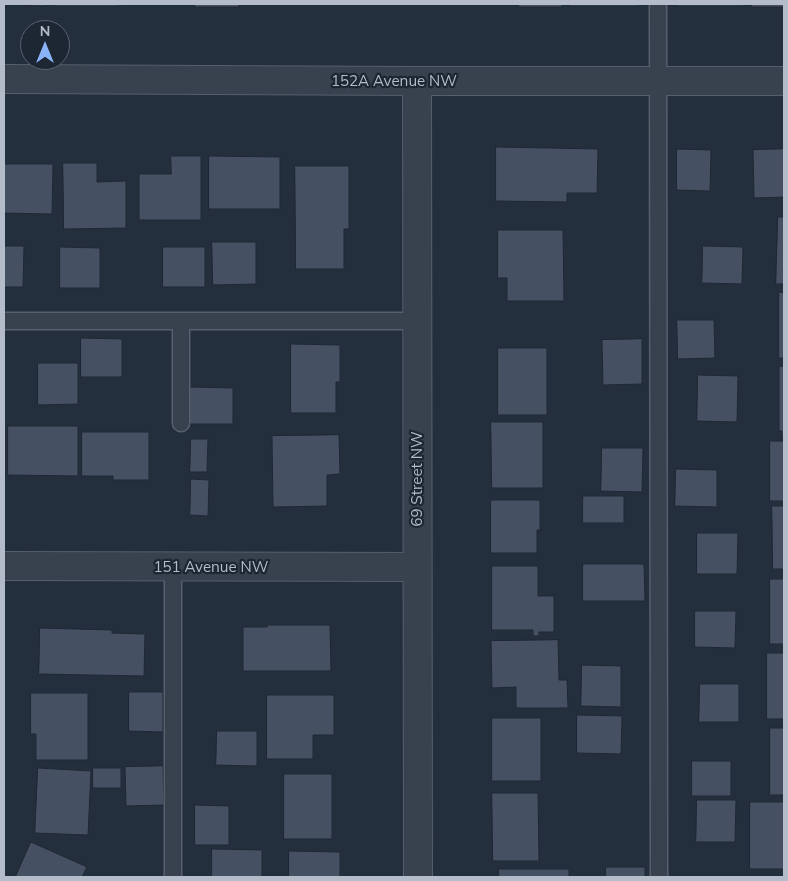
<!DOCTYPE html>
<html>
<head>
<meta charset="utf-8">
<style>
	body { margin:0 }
	#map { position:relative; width:788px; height:881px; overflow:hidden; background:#242f3e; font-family:Mulish,sans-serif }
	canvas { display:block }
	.frame { position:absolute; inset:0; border:5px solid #b4bcc9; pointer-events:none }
	.north { position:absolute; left:20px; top:20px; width:50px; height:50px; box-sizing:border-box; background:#1d2633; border:1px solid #59626f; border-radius:50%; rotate:0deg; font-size:14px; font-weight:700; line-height:20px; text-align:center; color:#b4bcc9 }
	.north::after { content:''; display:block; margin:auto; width:18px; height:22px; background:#8ab4f8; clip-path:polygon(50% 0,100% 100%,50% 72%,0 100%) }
</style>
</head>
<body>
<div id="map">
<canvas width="788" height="881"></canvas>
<div class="frame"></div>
<div class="north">N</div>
</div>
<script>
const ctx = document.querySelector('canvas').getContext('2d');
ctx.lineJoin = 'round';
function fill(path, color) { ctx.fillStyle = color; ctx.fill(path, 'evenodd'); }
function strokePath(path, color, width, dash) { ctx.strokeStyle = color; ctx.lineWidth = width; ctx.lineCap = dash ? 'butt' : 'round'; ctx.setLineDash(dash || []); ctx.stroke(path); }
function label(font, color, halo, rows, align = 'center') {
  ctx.font = font + ' Mulish,sans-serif'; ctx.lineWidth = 4.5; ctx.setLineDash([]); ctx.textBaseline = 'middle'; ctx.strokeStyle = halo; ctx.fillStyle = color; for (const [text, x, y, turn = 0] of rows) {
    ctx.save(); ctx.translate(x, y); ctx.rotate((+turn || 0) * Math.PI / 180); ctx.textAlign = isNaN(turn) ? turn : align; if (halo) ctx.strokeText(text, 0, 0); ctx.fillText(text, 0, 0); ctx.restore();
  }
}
const building = new Path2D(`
	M 6,4 L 45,4 L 45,6 L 6,5 Z
	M 54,4 L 118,4 L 118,6 L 54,6 Z
	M 126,4 L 188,4 L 188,5 L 126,5 Z
	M 195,4 L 239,4 L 239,7 L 195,7 Z
	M 519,4 L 562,4 L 562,7 L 519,7 Z
	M 569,4 L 639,4 L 639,6 L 569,6 Z
	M 677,4 L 744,4 L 744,6 L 677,6 Z
	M 752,4 L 784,4 L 784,7 L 752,7 Z
	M 496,147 L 598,149 L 597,193 L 567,193 L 567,202 L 496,201 Z
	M 677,149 L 711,150 L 710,191 L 677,190 Z
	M 784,149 L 784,197 L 754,198 L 753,150 Z
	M 171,156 L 201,156 L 201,220 L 139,220 L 139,174 L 171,174 Z
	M 209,156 L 280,157 L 280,209 L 209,209 Z
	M 63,163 L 97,163 L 97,182 L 126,181 L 126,228 L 64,229 Z
	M 4,164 L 53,164 L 52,214 L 4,213 Z
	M 295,166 L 349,166 L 349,229 L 344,229 L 344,269 L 296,269 Z
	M 778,217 L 784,217 L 784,284 L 776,284 Z
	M 498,230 L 563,230 L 564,301 L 507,301 L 507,278 L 498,278 Z
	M 212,242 L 256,242 L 256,284 L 213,285 Z
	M 4,246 L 24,246 L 23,287 L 4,287 Z
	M 703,246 L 743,247 L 742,284 L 702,283 Z
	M 60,247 L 100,248 L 100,288 L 60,288 Z
	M 163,247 L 205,247 L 205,287 L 163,287 Z
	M 779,292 L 784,293 L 784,358 L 779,358 Z
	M 677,320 L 714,320 L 715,358 L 678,359 Z
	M 81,338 L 122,339 L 122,377 L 81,377 Z
	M 642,339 L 642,384 L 603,385 L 602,340 Z
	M 291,344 L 340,345 L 340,382 L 336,382 L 336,413 L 291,413 Z
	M 498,348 L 547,348 L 547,415 L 498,415 Z
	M 38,363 L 78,363 L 78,404 L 38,405 Z
	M 784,366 L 784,436 L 782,436 L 782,431 L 779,431 L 779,367 Z
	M 698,375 L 738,376 L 737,422 L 697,421 Z
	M 190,387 L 233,388 L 233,424 L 190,424 Z
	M 491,422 L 543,422 L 543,488 L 492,488 Z
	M 8,426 L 78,426 L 78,476 L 8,475 Z
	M 82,432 L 149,432 L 149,480 L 113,480 L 113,476 L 82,476 Z
	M 339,435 L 340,474 L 327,475 L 327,506 L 273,507 L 272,436 Z
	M 191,439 L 208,439 L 207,472 L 190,472 Z
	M 770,441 L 784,441 L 784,501 L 770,501 Z
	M 602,448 L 643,448 L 642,492 L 601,491 Z
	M 676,469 L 717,470 L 717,507 L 675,506 Z
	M 191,479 L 209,480 L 208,516 L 190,515 Z
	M 583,496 L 624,496 L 624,523 L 583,523 Z
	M 491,500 L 540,500 L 540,530 L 537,530 L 537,553 L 491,553 Z
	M 772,506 L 784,506 L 784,569 L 773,569 Z
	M 697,533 L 738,533 L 737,574 L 697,574 Z
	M 583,564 L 644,564 L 645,601 L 583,601 Z
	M 492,566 L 538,566 L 538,596 L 554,596 L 554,632 L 539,632 L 539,636 L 533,636 L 533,630 L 492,630 Z
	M 770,579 L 784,579 L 784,644 L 770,644 Z
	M 695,611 L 736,611 L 735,648 L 695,647 Z
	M 267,625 L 330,625 L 331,671 L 243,671 L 243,627 L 267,627 Z
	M 40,628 L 112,630 L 112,633 L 145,634 L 144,676 L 39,674 Z
	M 558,640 L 559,680 L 567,680 L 568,708 L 516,708 L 516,687 L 492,688 L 491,641 Z
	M 767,653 L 784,653 L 784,719 L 767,719 Z
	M 582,665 L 621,666 L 621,707 L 581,706 Z
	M 700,684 L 739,684 L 739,722 L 699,722 Z
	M 129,692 L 163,692 L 163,732 L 129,731 Z
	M 31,693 L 88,693 L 88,760 L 36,760 L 36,734 L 31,734 Z
	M 267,695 L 334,695 L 334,735 L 313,735 L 313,759 L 267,759 Z
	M 577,715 L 622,716 L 621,754 L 577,753 Z
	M 492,718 L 541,718 L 541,781 L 492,781 Z
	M 770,728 L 784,728 L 784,795 L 770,795 Z
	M 217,731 L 257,731 L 257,766 L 216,765 Z
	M 692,761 L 731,761 L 731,796 L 692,796 Z
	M 163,766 L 164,805 L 126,806 L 125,767 Z
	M 38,768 L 91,771 L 88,835 L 35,833 Z
	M 93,768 L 121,768 L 121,788 L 93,788 Z
	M 284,774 L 332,774 L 332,839 L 284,839 Z
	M 492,793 L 538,793 L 539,861 L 493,861 Z
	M 697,800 L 736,800 L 735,842 L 696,842 Z
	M 750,802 L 784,802 L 784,869 L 750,869 Z
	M 195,805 L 229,806 L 229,845 L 195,845 Z
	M 31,842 L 87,867 L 82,877 L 19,877 L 16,876 Z
	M 212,849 L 262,850 L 262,877 L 212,877 Z
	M 289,851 L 340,852 L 340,877 L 289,877 Z
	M 606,867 L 645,867 L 645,877 L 606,877 Z
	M 499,869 L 569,869 L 569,877 L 499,877 Z`);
fill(building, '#455162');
strokePath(building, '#1f2835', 1);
const service = new Path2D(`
	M 658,4 L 659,877
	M 4,321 L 417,321
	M 181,423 L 181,321
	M 173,567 L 173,877`);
const minor = new Path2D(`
	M 4,79 L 417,81 L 784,81
	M 417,81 L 418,877
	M 4,566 L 417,567`);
strokePath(service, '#565f6c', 19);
strokePath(minor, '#565f6c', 30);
strokePath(service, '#38414e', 16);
strokePath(minor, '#38414e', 28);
label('15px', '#b4bcc9', '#1d2633', [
	["152A Avenue NW",394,81],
	["69 Street NW",417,479,-90],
	["151 Avenue NW",211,567]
]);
</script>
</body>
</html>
